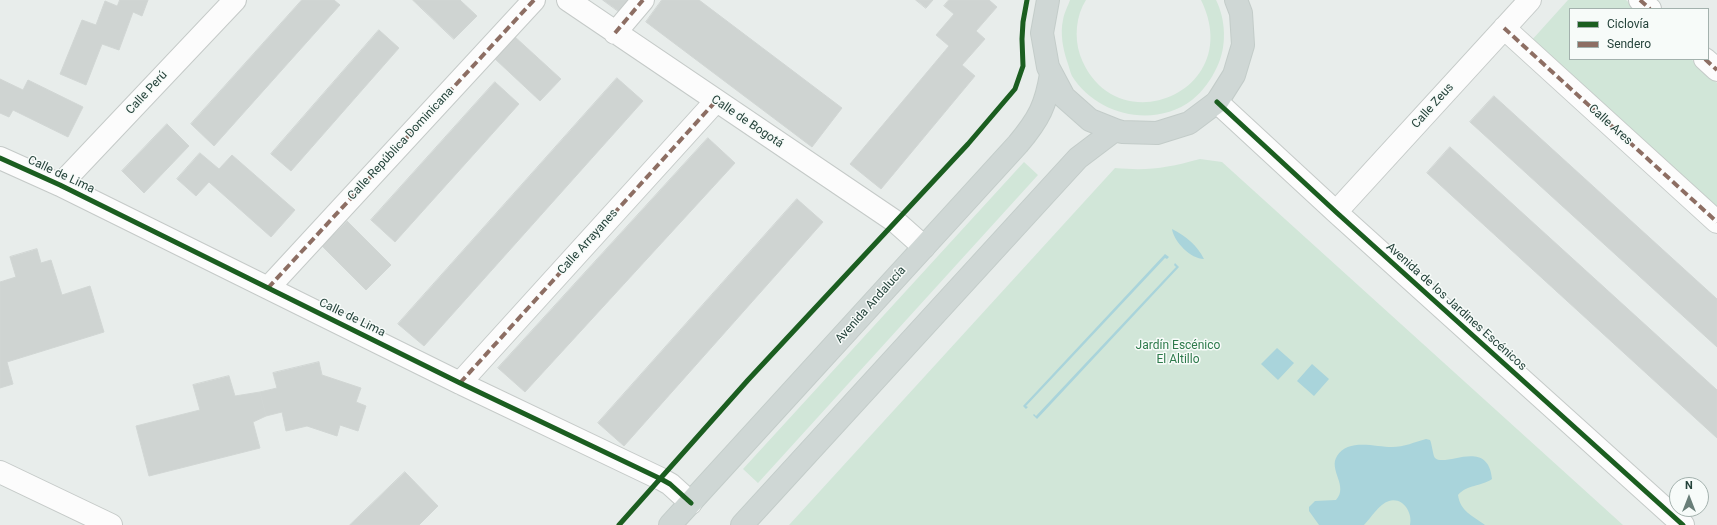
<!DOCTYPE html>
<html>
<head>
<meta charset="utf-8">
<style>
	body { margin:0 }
	#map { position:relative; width:1717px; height:525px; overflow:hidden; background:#e8edeb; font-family:Roboto,sans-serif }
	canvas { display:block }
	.legend { position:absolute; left:1569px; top:8px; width:140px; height:52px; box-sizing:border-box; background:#f7fbf9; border:1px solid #a3b1ad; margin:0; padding:5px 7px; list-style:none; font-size:12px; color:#24423a }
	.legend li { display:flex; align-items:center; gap:8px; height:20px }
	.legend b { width:20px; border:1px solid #a3b1ad }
	.north { position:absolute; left:1669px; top:477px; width:40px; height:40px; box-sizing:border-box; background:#f7fbf9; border:1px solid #a3b1ad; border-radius:50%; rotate:0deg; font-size:11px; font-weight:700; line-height:16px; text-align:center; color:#24423a }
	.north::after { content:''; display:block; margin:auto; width:14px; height:18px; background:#697e78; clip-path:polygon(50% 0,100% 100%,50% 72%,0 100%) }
</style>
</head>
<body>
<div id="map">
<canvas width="1717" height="525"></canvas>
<ul class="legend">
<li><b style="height:5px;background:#1b5e20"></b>Ciclovía</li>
<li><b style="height:5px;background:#8d6e63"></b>Sendero</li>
</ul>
<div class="north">N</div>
</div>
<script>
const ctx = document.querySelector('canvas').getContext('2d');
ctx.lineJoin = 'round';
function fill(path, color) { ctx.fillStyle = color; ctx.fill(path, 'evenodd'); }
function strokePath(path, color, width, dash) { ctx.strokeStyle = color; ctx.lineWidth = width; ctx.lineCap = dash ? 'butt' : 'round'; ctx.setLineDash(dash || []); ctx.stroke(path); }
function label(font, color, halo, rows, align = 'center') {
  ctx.font = font + ' Roboto,sans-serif'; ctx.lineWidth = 3; ctx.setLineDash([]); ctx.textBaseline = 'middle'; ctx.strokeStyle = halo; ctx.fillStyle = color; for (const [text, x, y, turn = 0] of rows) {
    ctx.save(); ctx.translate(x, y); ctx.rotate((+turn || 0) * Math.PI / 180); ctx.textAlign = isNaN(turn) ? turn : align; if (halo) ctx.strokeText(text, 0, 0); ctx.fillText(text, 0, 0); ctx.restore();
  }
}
fill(new Path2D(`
	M 1070,0 L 1086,0 C 1076,15 1074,38 1080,55 C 1113,146 1247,93 1201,0 L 1216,0 C 1226,20 1227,47 1217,67 C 1211,80 1203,91 1192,100 C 1154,129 1096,115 1072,76 C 1070,72 1069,66 1067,61 C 1063,49 1060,33 1063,20 C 1064,13 1068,6 1070,0 Z
	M 1568,0 L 1626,0 L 1636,9 L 1570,9 L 1570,59 L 1691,59 L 1717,83 L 1717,209 L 1531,41 Z
	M 1200,159 L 1222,162 L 1623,525 L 789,525 L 1115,168 C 1149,171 1167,168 1200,159 Z
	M 1024,162 L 1038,175 L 758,483 L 743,469 Z`), '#d1e6d8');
fill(new Path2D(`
	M 1172,229 C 1186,236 1197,245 1204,259 C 1191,259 1174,242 1172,229 Z
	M 1165,254 L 1169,257 L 1167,259 L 1165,258 L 1026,406 L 1028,407 L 1026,409 L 1023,406 Z
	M 1175,263 L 1179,267 L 1037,419 L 1033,415 L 1034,414 L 1036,416 L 1176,267 L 1174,265 Z
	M 1277,348 L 1294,363 L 1278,380 L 1261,364 Z
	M 1312,364 L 1329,379 L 1314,396 L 1297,381 Z
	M 1426,439 L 1430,440 C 1432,444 1433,456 1435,458 C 1446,468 1488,437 1492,479 C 1480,487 1468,484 1458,495 C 1460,511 1473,516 1485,525 L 1410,525 C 1413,513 1403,497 1389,501 C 1379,504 1371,518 1364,525 L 1319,525 L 1309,511 L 1309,507 L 1315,501 L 1336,500 C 1349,486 1328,470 1337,456 C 1348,438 1375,447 1392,447 C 1404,447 1415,442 1426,439 Z`), '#a9d4db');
const building = new Path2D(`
	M 120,0 L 148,0 L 142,16 L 133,12 L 119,50 L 102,44 L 86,85 L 60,74 L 82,20 L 96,25 L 105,1 L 117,6 Z
	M 302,0 L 334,0 L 340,5 L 214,146 L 191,124 Z
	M 413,0 L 460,0 L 477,16 L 454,39 Z
	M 603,0 L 630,0 L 621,13 Z
	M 662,0 L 699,0 L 842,108 L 812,147 L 646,22 Z
	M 916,0 L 933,0 L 926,8 Z
	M 949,0 L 989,0 L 997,7 L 976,31 L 985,39 L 962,65 L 975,76 L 881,189 L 850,164 L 949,46 L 936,35 L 954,14 L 944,6 Z
	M 379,30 L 399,48 L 291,171 L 271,154 Z
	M 514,36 L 561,79 L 540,101 L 494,58 Z
	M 617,78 L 643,101 L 424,346 L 398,324 Z
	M 0,79 L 23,90 L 28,80 L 83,107 L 68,137 L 13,110 L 9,117 L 0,113 Z
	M 495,82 L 519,104 L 395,242 L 371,220 Z
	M 1494,96 L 1717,299 L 1717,347 L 1470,122 Z
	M 167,124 L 189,146 L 144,193 L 122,171 Z
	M 708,138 L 735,163 L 525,392 L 498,368 Z
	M 1450,147 L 1717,390 L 1717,438 L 1427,173 Z
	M 200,153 L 219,169 L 232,155 L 295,210 L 271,237 L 209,182 L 196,196 L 177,179 Z
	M 797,199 L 823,222 L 624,446 L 598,423 Z
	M 347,221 L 391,265 L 366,290 L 322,246 Z
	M 37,249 L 41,263 L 51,260 L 62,295 L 90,286 L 104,332 L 7,362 L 13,384 L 0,388 L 0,282 L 16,277 L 10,257 Z
	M 319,362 L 322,375 L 361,388 L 356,402 L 366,406 L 358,431 L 340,425 L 337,436 L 307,426 L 286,431 L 282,412 L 266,416 L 260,392 L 277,388 L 273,373 Z
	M 229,376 L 235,396 L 260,392 L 266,416 L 253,422 L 260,448 L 149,476 L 136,426 L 200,410 L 193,385 Z
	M 405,472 L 438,506 L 419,525 L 350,525 Z`);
fill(building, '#cfd4d2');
strokePath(building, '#d1d6d4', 1);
const minor = new Path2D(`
	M 568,0 L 896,222 L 924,247
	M 1640,0 L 1650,9
	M 1504,28 L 1717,222
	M 615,33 L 643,0
	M 1705,59 L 1717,70
	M 1217,102 L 1336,212 L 1683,525
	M 0,158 L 60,185 L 460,383 L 661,479 L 670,484 L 691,503
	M 60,185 L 235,0
	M 1336,212 L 1530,0
	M 268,288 L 534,0
	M 460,383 L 716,101
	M 0,472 L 111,525`);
const major = new Path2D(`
	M 1048,0 L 1042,33 L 1048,67 L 1064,97 L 1090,120 L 1115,130 L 1122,132 L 1157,133 L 1189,123 L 1217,102 L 1234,75 L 1243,45 L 1241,13 L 1236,0
	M 670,525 L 1018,144 C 1039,119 1046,105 1051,74
	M 742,525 L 1056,182 L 1078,158 L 1115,130`);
strokePath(minor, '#c5cac8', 24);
strokePath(major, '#c3ccc9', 24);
strokePath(minor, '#fcfcfc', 22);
strokePath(major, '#cfd7d5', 22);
strokePath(new Path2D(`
	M 1640,0 L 1650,9
	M 1504,28 L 1717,222
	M 615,33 L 643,0
	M 1705,59 L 1717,70
	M 268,288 L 534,0
	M 460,383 L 716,101`), '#8d6e63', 4, [8, 4]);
strokePath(new Path2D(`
	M 1217,102 L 1336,212 L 1683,525
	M 0,158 L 60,185 L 460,383 L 661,479 L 670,484 L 691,503
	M 619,525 L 748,380 L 968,144 L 1015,89 L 1023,66 L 1022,39 L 1023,22 L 1027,0`), '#1b5e20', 5);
label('12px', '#24423a', '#f7fbf9', [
	["Calle Perú",147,93,-47],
	["Calle Zeus",1433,106,-48],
	["Calle de Bogotá",747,122,34],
	["Calle Ares",1610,125,42],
	["Calle República Dominicana",401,144,-47],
	["Calle de Lima",61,175,25],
	["Calle Arrayanes",588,242,-48],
	["Avenida Andalucía",871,305,-48],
	["Avenida de los Jardines Escénicos",1456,307,42],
	["Calle de Lima",352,318,26]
]);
label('12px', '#2d7a4b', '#f7fbf9', [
	["Jardín Escénico",1178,346],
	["El Altillo",1178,360]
]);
</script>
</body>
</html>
